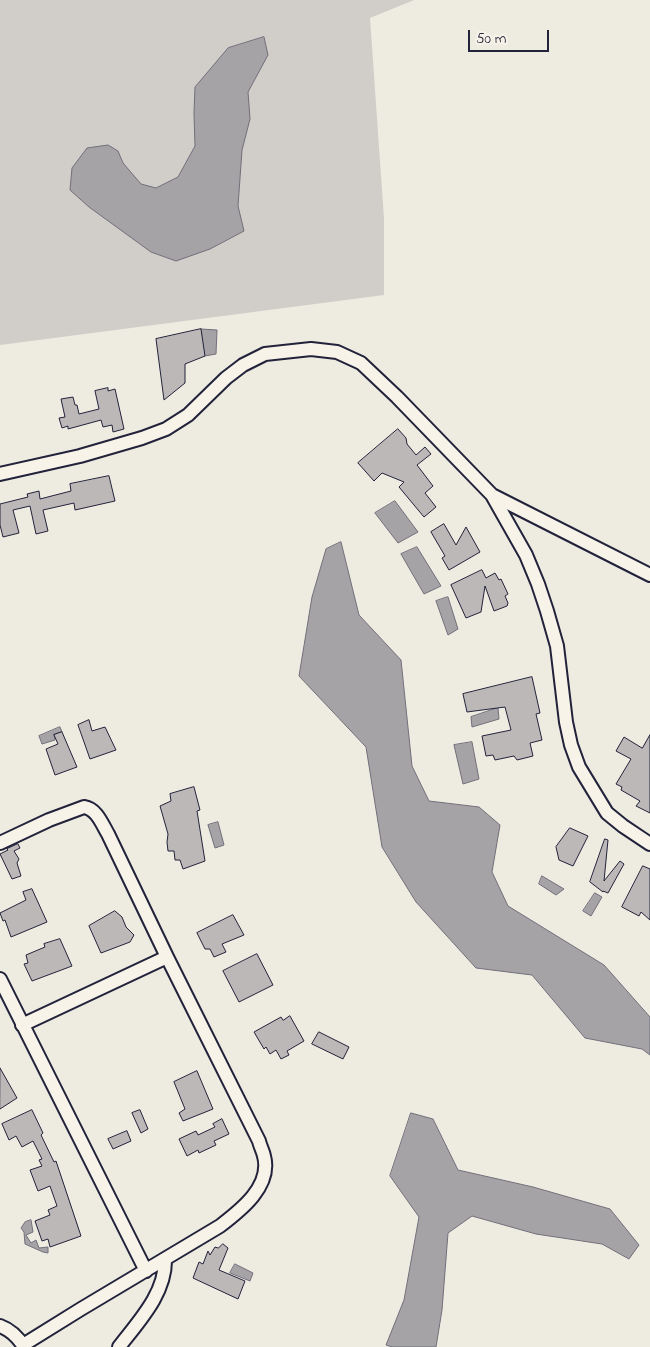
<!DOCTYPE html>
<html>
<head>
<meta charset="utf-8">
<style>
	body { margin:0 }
	#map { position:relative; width:650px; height:1347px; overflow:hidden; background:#eeebe1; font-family:"Indie Flower",sans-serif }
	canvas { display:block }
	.scale { position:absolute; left:468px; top:30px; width:81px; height:22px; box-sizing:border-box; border:2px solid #22223b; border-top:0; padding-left:6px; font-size:15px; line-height:18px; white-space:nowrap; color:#22223b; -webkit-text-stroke:4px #f7f3e8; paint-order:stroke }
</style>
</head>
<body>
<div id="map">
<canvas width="650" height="1347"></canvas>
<div class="scale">50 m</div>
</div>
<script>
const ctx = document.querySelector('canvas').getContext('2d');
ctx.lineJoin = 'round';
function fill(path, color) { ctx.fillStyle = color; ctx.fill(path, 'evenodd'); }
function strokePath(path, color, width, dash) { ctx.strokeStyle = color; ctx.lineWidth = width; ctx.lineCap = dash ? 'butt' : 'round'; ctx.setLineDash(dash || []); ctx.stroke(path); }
fill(new Path2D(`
	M 0,0 L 414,0 L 370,18 L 384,219 L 384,295 L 0,345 Z`), '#d1cdc9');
const water = new Path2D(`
	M 264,37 L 268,55 L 248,92 L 250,119 L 242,150 L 238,206 L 244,231 L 210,249 L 176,261 L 151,252 L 89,207 L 70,190 L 72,168 L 87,148 L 108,145 L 118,151 L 123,163 L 141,184 L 156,188 L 178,177 L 195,146 L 194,113 L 195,87 L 228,48 Z
	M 201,329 L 217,330 L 216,354 L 205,356 Z
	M 395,501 L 418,532 L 398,543 L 375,513 Z
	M 341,542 L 359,615 L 401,660 L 412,766 L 429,801 L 479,807 L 500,825 L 492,872 L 508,906 L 604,965 L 650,1017 L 650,1055 L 642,1049 L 585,1038 L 532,975 L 476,968 L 416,902 L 382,847 L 366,747 L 299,676 L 312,597 L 326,549 Z
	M 417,547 L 441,586 L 424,594 L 401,554 Z
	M 448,597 L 458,629 L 448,635 L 436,601 Z
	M 498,708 L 499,719 L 472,727 L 471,717 Z
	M 60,727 L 62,732 L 54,734 L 55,740 L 42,744 L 39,736 Z
	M 472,742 L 479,779 L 463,784 L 454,745 Z
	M 218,822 L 224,845 L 215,848 L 208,825 Z
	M 542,876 L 564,889 L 556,895 L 539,884 Z
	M 595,893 L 602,897 L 591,916 L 583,911 Z
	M 411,1113 L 433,1119 L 458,1170 L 533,1187 L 610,1209 L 639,1245 L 629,1259 L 602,1244 L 536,1234 L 472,1216 L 448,1233 L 442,1310 L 436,1347 L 392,1347 L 386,1345 L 404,1300 L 419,1217 L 390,1176 Z
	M 31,1220 L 33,1232 L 26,1235 L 31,1243 L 36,1240 L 39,1248 L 48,1247 L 48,1253 L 43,1252 L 25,1244 L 24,1232 L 21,1228 L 25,1222 Z
	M 235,1264 L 253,1273 L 250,1281 L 230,1273 Z`);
fill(water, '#a6a3a6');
strokePath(water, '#716f7b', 1);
const building = new Path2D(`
	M 201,329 L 205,356 L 185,364 L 185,383 L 164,400 L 156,339 Z
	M 108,388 L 108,391 L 115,389 L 124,429 L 113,432 L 112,425 L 103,427 L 101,420 L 68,429 L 68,426 L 62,428 L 59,418 L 65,417 L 61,399 L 73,397 L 75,405 L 77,405 L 79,414 L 99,409 L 95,391 Z
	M 398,429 L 406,438 L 407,444 L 416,455 L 425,447 L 431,454 L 417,465 L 433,486 L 425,493 L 436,507 L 424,517 L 399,487 L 404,482 L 382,473 L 374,481 L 358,463 Z
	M 109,476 L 115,501 L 75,510 L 74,503 L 43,510 L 48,531 L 36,534 L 30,506 L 13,510 L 19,533 L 3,537 L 0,525 L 0,504 L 28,497 L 27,494 L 39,491 L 40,499 L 71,491 L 70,484 Z
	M 444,524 L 456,545 L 466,527 L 480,552 L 449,570 L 442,558 L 445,556 L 431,532 Z
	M 482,570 L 486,578 L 495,573 L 499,580 L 501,579 L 508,594 L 505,596 L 508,603 L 507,606 L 494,611 L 485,586 L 481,612 L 466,618 L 451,585 Z
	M 532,677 L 540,713 L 536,714 L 542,740 L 530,743 L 533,756 L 517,760 L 514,756 L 495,760 L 493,755 L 486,756 L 482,736 L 511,730 L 505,707 L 467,712 L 463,694 Z
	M 89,720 L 92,731 L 105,727 L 116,750 L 90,759 L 78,725 Z
	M 62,732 L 77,767 L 55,775 L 46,749 L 58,744 L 54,735 Z
	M 650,735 L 650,813 L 636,806 L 640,801 L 621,790 L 622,787 L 616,784 L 631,759 L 616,751 L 624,737 L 642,748 Z
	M 194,787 L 200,810 L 197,811 L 205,861 L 183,869 L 180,860 L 175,860 L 174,851 L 168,851 L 167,842 L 168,834 L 160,806 L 171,801 L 170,794 Z
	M 570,828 L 588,836 L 573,866 L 559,860 L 556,847 Z
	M 605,839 L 608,840 L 604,881 L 620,861 L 624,864 L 608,893 L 603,891 L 603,892 L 590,882 Z
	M 18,844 L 20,848 L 14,851 L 19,859 L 17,863 L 21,876 L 12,879 L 0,854 L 8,850 L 7,849 Z
	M 643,866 L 650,869 L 650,920 L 641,912 L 639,916 L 622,907 Z
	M 32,889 L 47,922 L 11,937 L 5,920 L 3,921 L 0,913 L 26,900 L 23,892 Z
	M 115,911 L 122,917 L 126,927 L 134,935 L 130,942 L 101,953 L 89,926 Z
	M 233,915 L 244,935 L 222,944 L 226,952 L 214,957 L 210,949 L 205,949 L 197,933 Z
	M 60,939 L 72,966 L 32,981 L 24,964 L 28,963 L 26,955 L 45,947 L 44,944 Z
	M 257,954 L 273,985 L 239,1002 L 223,971 Z
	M 290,1016 L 304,1041 L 287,1051 L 289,1055 L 281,1059 L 276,1050 L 270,1054 L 266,1047 L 264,1049 L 254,1032 L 281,1017 L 283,1020 Z
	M 319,1032 L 349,1047 L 343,1059 L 312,1044 Z
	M 0,1068 L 17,1098 L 0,1109 Z
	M 197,1071 L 213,1109 L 183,1121 L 179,1113 L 185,1109 L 174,1082 Z
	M 32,1110 L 43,1133 L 41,1135 L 54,1162 L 56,1161 L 81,1236 L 50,1247 L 48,1239 L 42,1241 L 35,1221 L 50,1215 L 48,1210 L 57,1206 L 50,1186 L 38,1191 L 30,1170 L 42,1166 L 39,1160 L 42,1159 L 33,1141 L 22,1147 L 16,1136 L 9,1140 L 2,1124 Z
	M 140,1110 L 148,1129 L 141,1133 L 132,1113 Z
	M 222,1119 L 229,1134 L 214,1141 L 216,1145 L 199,1153 L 198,1150 L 187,1156 L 179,1139 L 196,1131 L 198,1135 L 215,1127 L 213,1124 Z
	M 127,1131 L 131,1141 L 113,1149 L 108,1139 Z
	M 223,1244 L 228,1248 L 219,1270 L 245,1281 L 238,1299 L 193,1278 L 199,1262 L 203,1264 L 208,1251 L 210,1255 L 215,1247 L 218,1248 Z`);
fill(building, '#bbb8b7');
strokePath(building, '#22223b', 1);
const street = new Path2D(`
	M 0,474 L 80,456 L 142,438 L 166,429 L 188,415 L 226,378 L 243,365 L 265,354 L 311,349 L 337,352 L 361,363 L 397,397 L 492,495 L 526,555 L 538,584 L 547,611 L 557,646 L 566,722 L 571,745 L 579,767 L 607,813 L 623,826 L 650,844
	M 492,495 L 650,575
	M 0,843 L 49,820 L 84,807 C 97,809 102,824 108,834 L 167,957 L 259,1141 C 260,1146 263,1151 264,1156 C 272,1186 241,1210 220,1226 L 81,1309 L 23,1345
	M 0,979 L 146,1271
	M 22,1025 L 167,957
	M 0,1326 C 11,1330 18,1337 24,1347
	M 119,1347 C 139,1321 166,1293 165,1259`);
strokePath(street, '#22223b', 16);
strokePath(street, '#f7f3e8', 12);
</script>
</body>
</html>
